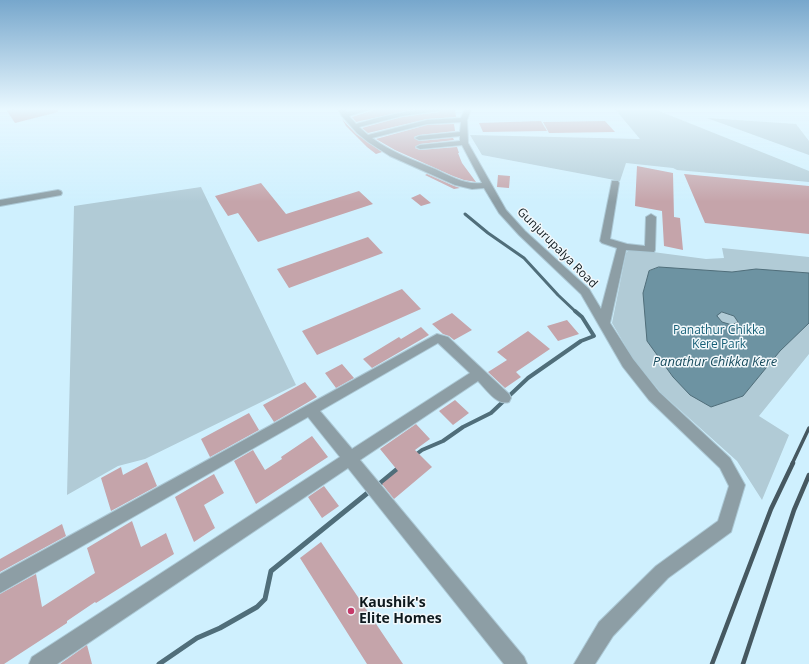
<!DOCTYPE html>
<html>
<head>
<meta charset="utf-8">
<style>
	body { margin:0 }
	canvas { display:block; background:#cff0fe }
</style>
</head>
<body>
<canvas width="809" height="664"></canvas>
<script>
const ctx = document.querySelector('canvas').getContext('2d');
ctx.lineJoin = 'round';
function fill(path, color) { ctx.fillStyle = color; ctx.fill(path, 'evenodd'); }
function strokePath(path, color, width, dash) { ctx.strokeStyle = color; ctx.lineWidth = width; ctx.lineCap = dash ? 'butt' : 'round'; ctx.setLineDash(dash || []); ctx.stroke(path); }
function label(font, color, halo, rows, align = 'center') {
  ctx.font = font + ' "Open Sans",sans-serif'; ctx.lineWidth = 3; ctx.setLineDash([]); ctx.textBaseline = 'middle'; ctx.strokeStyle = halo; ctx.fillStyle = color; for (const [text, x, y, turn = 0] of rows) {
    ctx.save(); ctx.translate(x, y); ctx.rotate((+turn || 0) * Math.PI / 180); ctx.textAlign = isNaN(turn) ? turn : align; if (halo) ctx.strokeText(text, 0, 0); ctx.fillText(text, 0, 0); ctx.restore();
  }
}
fill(new Path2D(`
	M 615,109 L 654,109 L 809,171 L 809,182 L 677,170 L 673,168 L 626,163 L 620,181 L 482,155 L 470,135 L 640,139 Z
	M 707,118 L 796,124 L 809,141 L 809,155 Z
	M 201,187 L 296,385 L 145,459 L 118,466 L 67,495 L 74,206 Z
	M 722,248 L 809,257 L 809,354 L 759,416 L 789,435 L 762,500 L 737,461 L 661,393 L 633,359 L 612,323 L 626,253 L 630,249 L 706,259 L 724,258 Z`), '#b1cbd6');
const water = new Path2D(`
	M 659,267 L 732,272 L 756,269 L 809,273 L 809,323 L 780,351 L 743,396 L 711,407 L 690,395 L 673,377 L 647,341 L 643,293 L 649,271 ZM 722,312 L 734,316 L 738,322 L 732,325 L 722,322 L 717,316 Z`);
fill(water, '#6d93a2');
strokePath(water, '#506e7a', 1);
strokePath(new Path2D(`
	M 465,214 L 488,233 L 524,258 L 558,295 L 576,312`), '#506e7a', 3);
strokePath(new Path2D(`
	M 414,456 L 422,450 L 443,441 L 463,427 L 491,413 L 528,378 L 581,341 L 594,336 L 582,317 L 575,311`), '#506e7a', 4);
strokePath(new Path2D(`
	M 377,486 L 400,467
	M 159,664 L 197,638 L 220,628 L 257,607 L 265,599 L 271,571 L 370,491`), '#506e7a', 5);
fill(new Path2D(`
	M 14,109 L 58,109 L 58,112 L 15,123 L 7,111 Z
	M 377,109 L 415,109 L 356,122 L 352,117 Z
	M 442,109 L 455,109 L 456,117 L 427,119 L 368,133 L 362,128 L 402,117 L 438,112 Z
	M 342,119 L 356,134 L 382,152 L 376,154 L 367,147 L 346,126 Z
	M 541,121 L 547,131 L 483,132 L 479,123 Z
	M 605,121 L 615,132 L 549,133 L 543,122 Z
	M 454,124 L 455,131 L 419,135 L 414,137 L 419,141 L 453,138 L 454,140 L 420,144 L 415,148 L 420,150 L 457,147 L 459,153 L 458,153 L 462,163 L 476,182 L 464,180 L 453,176 L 395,150 L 376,139 L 427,125 Z
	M 637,166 L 673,173 L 674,217 L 680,218 L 683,250 L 664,246 L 662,211 L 635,206 Z
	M 427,174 L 454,186 L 460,188 L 454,189 L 425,175 Z
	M 684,174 L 809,186 L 809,234 L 705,223 Z
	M 498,175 L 510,176 L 509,188 L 497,187 Z
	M 261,183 L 286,214 L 359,191 L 373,204 L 258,242 L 238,213 L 228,216 L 215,196 Z
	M 420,194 L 431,203 L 421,206 L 411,198 Z
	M 368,237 L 383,253 L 289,288 L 277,269 Z
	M 402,289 L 421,309 L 317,355 L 302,331 Z
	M 452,313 L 472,330 L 454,340 L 449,336 L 443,334 L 432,324 Z
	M 567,320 L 579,334 L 558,341 L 547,326 Z
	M 421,327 L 429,335 L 372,368 L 363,359 L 399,337 L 401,339 Z
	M 528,331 L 550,349 L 516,372 L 521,377 L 505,388 L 488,372 L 507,360 L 497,352 Z
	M 342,364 L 354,378 L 336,388 L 325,373 Z
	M 305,382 L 317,397 L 274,422 L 263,405 Z
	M 455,400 L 469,413 L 453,425 L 439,411 Z
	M 249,413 L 259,430 L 210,457 L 201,439 Z
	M 416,424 L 430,439 L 415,450 L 432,467 L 394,499 L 382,484 L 398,471 L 380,449 Z
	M 312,436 L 328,457 L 256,504 L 234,461 L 253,450 L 265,470 L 282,459 L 281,457 Z
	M 147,462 L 157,486 L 111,511 L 101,478 L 121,467 L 123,475 Z
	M 214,474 L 224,493 L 204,505 L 215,528 L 194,542 L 175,497 Z
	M 324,486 L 339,506 L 322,518 L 308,497 Z
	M 132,521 L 141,547 L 166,533 L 174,554 L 96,603 L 95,602 L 67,621 L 67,623 L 4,664 L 0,664 L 0,594 L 36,574 L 42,607 L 95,573 L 87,548 Z
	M 62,524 L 66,536 L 0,572 L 0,559 Z
	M 321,542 L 403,664 L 367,664 L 300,558 Z
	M 87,645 L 92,664 L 60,664 Z`), '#c5a4aa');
const minor = new Path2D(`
	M 338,109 L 344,109 L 347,112 L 361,109 L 372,109 L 349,116 L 356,124 C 384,116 412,108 441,109 L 438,111 L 402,116 L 359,127 L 368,135 L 427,120 L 461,118 L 465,109 L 471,109 L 467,120 L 468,143 L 506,210 L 525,231 L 589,289 L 601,309 L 617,248 L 602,243 L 600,241 L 612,181 L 618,181 L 619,183 L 610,239 L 627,244 L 645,246 L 646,217 L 651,214 L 656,217 L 655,250 L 654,252 L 626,250 L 610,323 L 633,359 L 659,392 L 730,458 L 745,485 L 731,532 L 668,578 L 613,636 L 595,664 L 574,664 L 599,622 L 656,566 L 718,521 L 729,486 L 720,468 L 649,400 L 623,367 L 581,294 L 519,235 L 499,213 L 484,188 L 472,189 L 455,185 L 390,156 L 368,142 L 357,133 L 342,116 ZM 461,122 L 460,132 L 419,136 L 415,138 L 419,140 L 460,136 L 460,141 L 420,145 L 416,147 L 420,149 L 462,145 L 482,183 C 465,185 450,176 435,169 C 413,160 391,152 372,138 L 427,124 Z
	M 58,190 L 61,191 L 62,193 L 61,195 L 0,206 L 0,200 Z
	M 437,334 L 448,337 L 509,394 L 511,398 L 509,402 C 497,406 486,389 478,381 L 360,460 L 524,657 L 527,664 L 504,664 L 348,468 L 57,664 L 29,664 L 32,657 L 340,457 L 308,417 L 0,593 L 0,574 ZM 438,343 L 470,373 L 352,449 L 320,411 Z`);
strokePath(minor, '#acc9d6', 2);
fill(minor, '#8d9ea5');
strokePath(new Path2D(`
	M 792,464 L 809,428`), '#465860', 3.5);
strokePath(new Path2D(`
	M 712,664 L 771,509 L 793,463
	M 743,664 L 794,510 L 809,475`), '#465860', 4.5);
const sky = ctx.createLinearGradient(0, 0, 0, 202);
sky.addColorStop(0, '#77a7cc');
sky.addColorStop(0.54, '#e9f8ff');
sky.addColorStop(1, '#e9f8ff00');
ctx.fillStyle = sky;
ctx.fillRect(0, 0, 809, 202);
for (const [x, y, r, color] of [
	[351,611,4,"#c63968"]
]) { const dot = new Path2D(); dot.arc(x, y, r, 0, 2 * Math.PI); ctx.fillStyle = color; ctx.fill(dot); strokePath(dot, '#f2f8fb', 1.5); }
label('12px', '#0d191e', '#f2f8fb', [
	["Gunjurupalya Road",557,248,45]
]);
label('12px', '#165f77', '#f2f8fb', [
	["Panathur Chikka",719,331],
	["Kere Park",719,345]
]);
label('italic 13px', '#194d5f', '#f2f8fb', [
	["Panathur Chikka Kere",715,362]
]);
label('bold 14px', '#0d191e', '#f2f8fb', [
	["Kaushik's",359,603],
	["Elite Homes",359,619]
], 'left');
</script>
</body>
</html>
